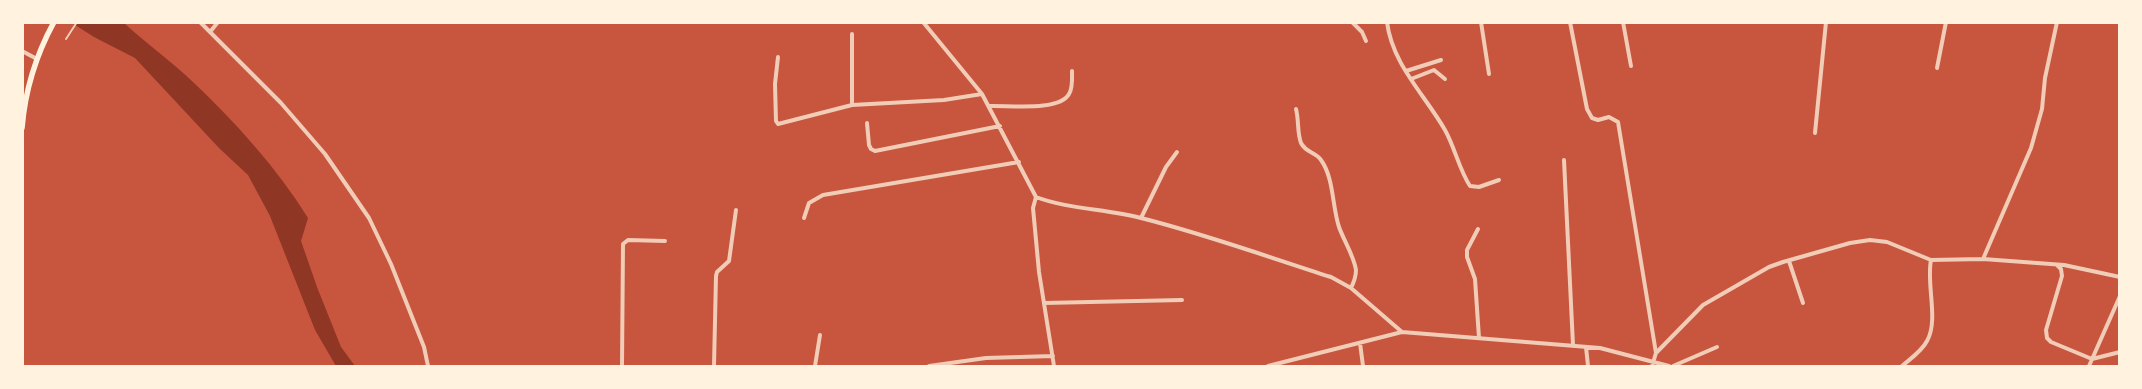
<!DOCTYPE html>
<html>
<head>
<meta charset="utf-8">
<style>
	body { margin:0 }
	#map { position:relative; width:2142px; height:389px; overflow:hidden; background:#c8553d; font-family:"Nunito Sans",sans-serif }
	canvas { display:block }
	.frame { position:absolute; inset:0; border:24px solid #fff3e0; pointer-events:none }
</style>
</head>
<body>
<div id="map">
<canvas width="2142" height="389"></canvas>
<div class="frame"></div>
</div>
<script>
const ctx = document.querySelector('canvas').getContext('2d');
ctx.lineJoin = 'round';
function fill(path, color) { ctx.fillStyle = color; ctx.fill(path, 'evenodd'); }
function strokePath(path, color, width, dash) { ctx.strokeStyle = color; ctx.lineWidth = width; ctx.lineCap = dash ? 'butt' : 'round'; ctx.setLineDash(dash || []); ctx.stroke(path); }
fill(new Path2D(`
	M 72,23 L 124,23 C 146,43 171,61 193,82 C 236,123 277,168 308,218 L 301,241 L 317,287 L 341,347 L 355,366 L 336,366 L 315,330 L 270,216 L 248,175 L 219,148 L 135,58 L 94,37 Z`), '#8f3625');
strokePath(new Path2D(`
	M 66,39 L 77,22`), '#f1ccb7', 2);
strokePath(new Path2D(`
	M 200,22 L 281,103 L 325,154 L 369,218 L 391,264 L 424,347 L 428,366
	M 923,22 L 982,94 L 1036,197 C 1067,209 1107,209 1141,218 C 1205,234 1268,257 1331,277 L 1351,288 L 1402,332 L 1600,348 L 1669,366
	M 1352,22 L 1362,32 L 1366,41
	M 1387,22 C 1392,64 1425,95 1445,130 C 1455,148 1459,169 1470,186 L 1479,187 L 1499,180
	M 1481,22 L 1489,74
	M 1570,22 L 1587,109 L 1592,118 L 1598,120 L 1609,117 L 1618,122 L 1656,353
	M 1623,22 L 1631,66
	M 210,32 L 218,22
	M 22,51 L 37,59
	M 778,57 L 775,84 L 776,121 L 778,124 L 852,105 L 944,100 L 982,94
	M 1937,68 L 1946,22
	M 1406,71 L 1441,60
	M 1411,79 L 1434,70 L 1445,79
	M 852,105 L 852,34
	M 989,106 C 1008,105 1059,112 1069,94 C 1073,88 1072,78 1072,71
	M 1296,109 C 1299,120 1297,133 1301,143 C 1306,153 1316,152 1321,160 C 1334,178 1332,206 1339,227 C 1344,241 1354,256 1356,270 C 1356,277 1354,282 1351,288
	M 867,123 L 869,145 L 871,149 L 875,151 L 1000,126
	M 1815,133 L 1826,22
	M 1564,160 L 1573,345
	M 1036,197 L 1033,208 L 1039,272 L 1054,366
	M 804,218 L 809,203 L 823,195 L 1019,162
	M 1141,218 L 1166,167 L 1177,152
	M 1478,229 L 1467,250 L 1467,257 L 1475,279 L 1479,338
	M 1983,259 L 2064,265 L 2120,277
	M 1789,261 L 1803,303
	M 2057,265 L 2061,269 L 2062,276 L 2046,330 L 2047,338 L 2051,342 L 2092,359 L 2120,352
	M 1044,303 L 1182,300
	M 1360,343 L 1363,366
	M 1586,347 L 1588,366
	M 622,366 L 623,244 L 628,240 L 665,241
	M 714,366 L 716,276 L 717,272 L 729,261 L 736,210
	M 815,366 L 820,335
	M 929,366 L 986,358 L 1053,356
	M 1268,366 L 1402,332
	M 1652,366 L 1656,353 L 1703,305 L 1769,267 L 1783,262 L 1850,243 L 1870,240 L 1887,242 L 1931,260 L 1983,259 L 2031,148 L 2042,109 L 2045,78 L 2057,22
	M 1673,366 L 1717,347
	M 1902,366 C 1910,359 1922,351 1927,341 C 1939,320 1926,284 1931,260
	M 2089,366 L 2120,296`), '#f1ccb7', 4);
strokePath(new Path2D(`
	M 22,128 C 25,91 36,55 54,22`), '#fff3e0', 5.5);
</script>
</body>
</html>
